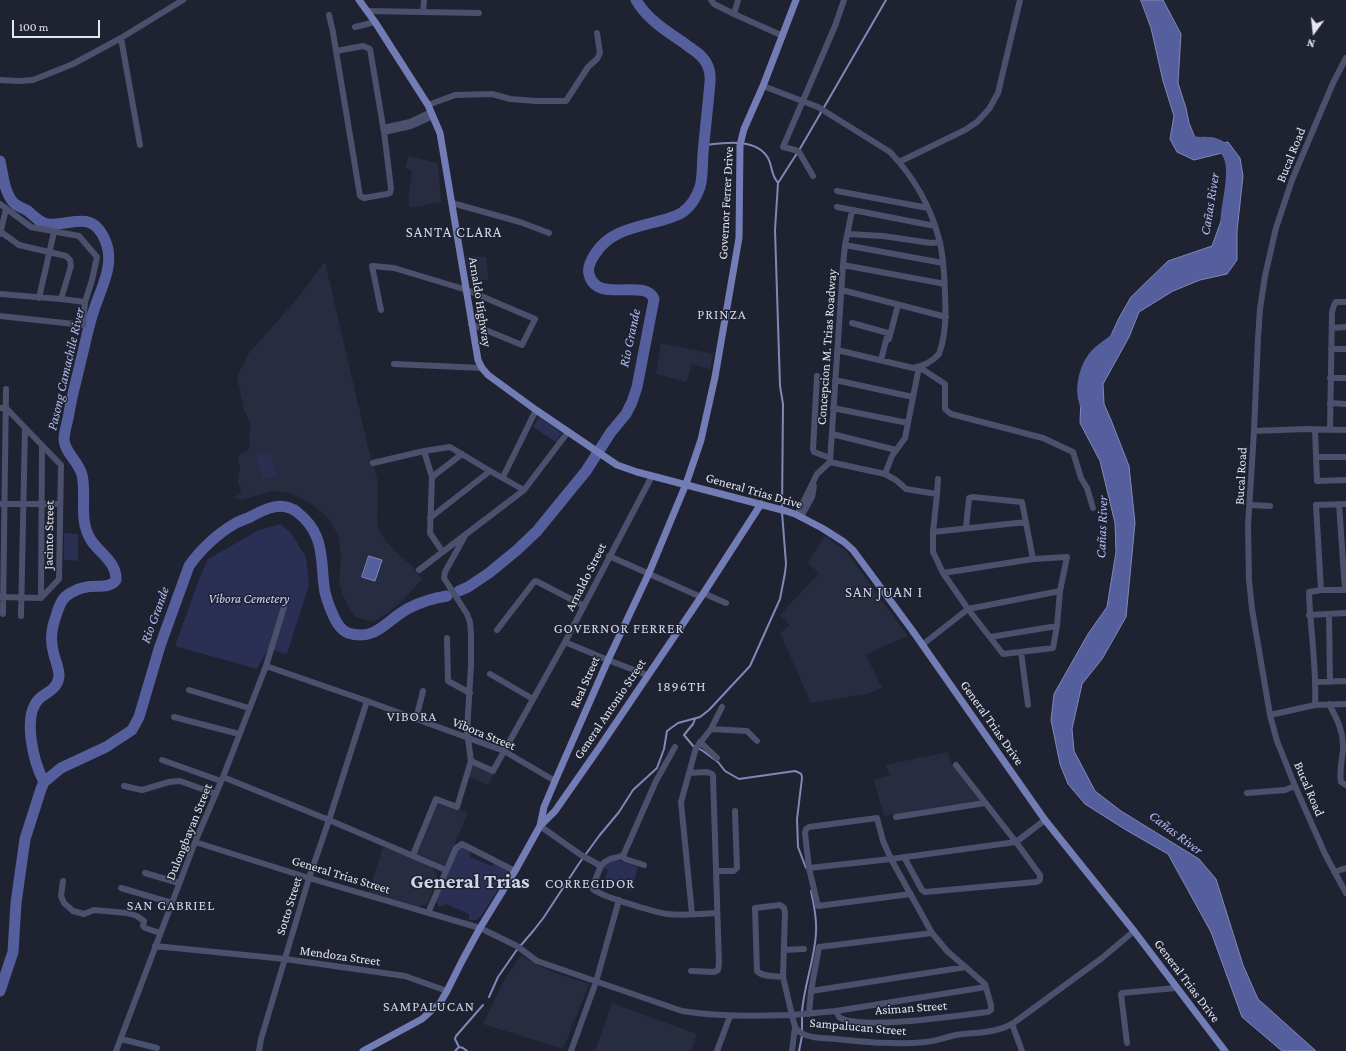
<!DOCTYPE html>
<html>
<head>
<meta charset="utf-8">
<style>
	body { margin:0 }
	#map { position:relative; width:1346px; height:1051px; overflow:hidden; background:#1f2231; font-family:"Crimson Pro",serif }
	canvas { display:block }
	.north { position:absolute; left:1294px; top:12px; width:40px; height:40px; -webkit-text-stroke:3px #1f2231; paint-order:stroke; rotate:195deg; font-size:11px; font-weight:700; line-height:16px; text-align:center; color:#e3e6f0 }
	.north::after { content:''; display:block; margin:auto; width:14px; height:18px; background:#e3e6f0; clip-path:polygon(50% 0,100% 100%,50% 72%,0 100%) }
	.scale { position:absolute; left:12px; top:20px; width:88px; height:18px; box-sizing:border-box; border:2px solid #e3e6f0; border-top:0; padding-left:5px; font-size:12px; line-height:14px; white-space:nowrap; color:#e3e6f0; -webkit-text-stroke:3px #1f2231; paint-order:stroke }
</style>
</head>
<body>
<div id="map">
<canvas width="1346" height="1051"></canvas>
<div class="north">N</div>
<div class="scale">100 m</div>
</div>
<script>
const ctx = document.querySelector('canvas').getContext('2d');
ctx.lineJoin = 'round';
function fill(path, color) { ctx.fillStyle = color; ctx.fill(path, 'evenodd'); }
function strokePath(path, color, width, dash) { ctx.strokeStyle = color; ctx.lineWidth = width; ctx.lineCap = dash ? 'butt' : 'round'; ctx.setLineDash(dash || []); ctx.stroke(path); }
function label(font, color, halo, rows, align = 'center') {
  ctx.font = font + ' "Crimson Pro",serif'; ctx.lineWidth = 3; ctx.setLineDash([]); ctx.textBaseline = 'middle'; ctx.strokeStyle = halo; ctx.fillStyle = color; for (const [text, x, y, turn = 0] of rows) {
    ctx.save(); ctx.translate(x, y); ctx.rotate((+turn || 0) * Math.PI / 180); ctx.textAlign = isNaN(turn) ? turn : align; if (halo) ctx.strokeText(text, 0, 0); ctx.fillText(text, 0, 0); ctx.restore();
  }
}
fill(new Path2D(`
	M 408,156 L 438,163 L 441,202 L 410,208 L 408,200 L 412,171 L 405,168 Z
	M 465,256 L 486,257 L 489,281 L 470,277 Z
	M 325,262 L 369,451 L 378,482 L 377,525 L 384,539 L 395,551 L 413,567 L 422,579 L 404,599 L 388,613 L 373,622 L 355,617 L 343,597 L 339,583 L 341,555 L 338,534 L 325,515 L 309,502 L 290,493 L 274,491 L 240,500 L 234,497 L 240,494 L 241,489 L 238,483 L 240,466 L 238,459 L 239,454 L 246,452 L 250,448 L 249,434 L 251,425 L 244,410 L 237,377 L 249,353 L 295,301 Z
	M 661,343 L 713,354 L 710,369 L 692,364 L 686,382 L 656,374 Z
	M 825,536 L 845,550 L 908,636 L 886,645 L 866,655 L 882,688 L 867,694 L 811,703 L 780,633 L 790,625 L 780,615 L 819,573 L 807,563 Z
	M 948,752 L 950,760 L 978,799 L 978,803 L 884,816 L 874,780 L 891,775 L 885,765 Z
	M 471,763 L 494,773 L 488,785 L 467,776 Z
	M 436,800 L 468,813 L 445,866 L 413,853 Z
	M 383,847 L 431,865 L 437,876 L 428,903 L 417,908 L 368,894 Z
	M 520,956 L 555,973 L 589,984 L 563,1049 L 483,1024 L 502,984 Z
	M 612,1003 L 697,1034 L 691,1051 L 595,1051 Z`), '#282c40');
fill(new Path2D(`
	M 539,417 L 562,433 L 556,442 L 533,427 Z
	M 269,452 L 277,475 L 264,479 L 256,456 Z
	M 281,524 L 291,533 L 306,557 L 309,585 L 287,654 L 268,649 L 257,669 L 175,646 L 200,577 L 208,559 L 259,530 Z
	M 64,533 L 78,534 L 78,561 L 64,560 Z
	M 460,847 L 470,849 L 470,857 L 491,866 L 497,862 L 508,869 L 508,874 L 481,916 L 476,920 L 469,920 L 469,914 L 446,904 L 439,907 L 435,899 L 457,849 Z
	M 611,858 L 638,867 L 631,891 L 604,883 L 608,870 L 603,868 Z`), '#2a2f53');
const water = new Path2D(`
	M 1141,0 L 1163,0 L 1181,34 L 1178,83 L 1186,108 L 1189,123 L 1196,140 L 1210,145 L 1228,142 L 1240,158 L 1243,176 L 1237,231 L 1237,260 L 1227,274 L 1200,280 L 1173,291 L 1139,312 L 1129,337 L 1103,384 L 1104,404 L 1111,420 L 1129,466 L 1135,523 L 1126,617 L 1102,659 L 1082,684 L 1072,729 L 1074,751 L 1095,791 L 1121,811 L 1199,859 L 1216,879 L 1243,965 L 1258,999 L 1316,1051 L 1282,1051 L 1242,1017 L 1211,932 L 1168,854 L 1126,830 L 1085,804 L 1068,784 L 1060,764 L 1051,720 L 1054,694 L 1088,634 L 1107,607 L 1116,552 L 1115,523 L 1100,461 L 1080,423 L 1081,395 L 1085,377 L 1093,360 L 1106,346 L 1119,318 L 1131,297 L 1168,261 L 1212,246 L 1234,185 L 1227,161 L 1222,153 L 1194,160 L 1177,152 L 1170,139 L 1174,116 L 1163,81 L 1151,28 Z
	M 369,556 L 382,560 L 375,581 L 362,577 Z`);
fill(water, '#555f9e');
strokePath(water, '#8088b7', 1);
strokePath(new Path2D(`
	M 704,145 C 723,143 756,137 768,158 C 773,167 770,173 778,183
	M 694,747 L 684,735 L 693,724 L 695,719
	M 698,748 L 703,751 L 718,762 L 725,771 L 739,779 L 795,771 C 800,773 802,773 802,778 L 797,819 L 798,847 L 806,868
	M 489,997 L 498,977 L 516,951 L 534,930 L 544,917 L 578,865 L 599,836 L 619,812 L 633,790 L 657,768 L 664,749 L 667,731 L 678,723 L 700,717 L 709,710 L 750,666 L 780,599 L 785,573 L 786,564 L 782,512 L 783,404 L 780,386 L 775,230 L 778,183 L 801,147 L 886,0
	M 802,1012 C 804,985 815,959 816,932 C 817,918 814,905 811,891
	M 802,1031 L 802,1017
	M 459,1047 L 455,1039 L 456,1036 L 483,1005
	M 455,1051 L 459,1047 L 463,1048 L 467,1051
	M 799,1051 L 802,1036`), '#8088b7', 2);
strokePath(new Path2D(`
	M 1188,140 C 1198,145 1207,140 1216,144 C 1243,153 1227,198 1226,219
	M 0,161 C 3,174 4,194 15,204 C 18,207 24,208 28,211 C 34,216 40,223 48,224 C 72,226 92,209 105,240 C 116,265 100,289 93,313 C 88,328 85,344 81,360 C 77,378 72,395 69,413 C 68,421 64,431 64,440 C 65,453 79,462 82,475 C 87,496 78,520 91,540 C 99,553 117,562 116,580 C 110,589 96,585 87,587 C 80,588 71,592 65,597 C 60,602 58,609 56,616 C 51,630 50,641 54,655 C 56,662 59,669 59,676 C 58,688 49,691 40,698 C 21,715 34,763 44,782
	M 1085,404 C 1079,388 1085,365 1097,353 C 1103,347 1111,343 1117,337
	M 459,591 L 468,587 L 489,573 L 517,550 L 537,531 L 586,471 L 611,432 L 626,414 L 632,402 L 637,387 L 654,299 C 645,277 596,305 589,274 C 587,267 591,260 595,254 C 610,230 638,227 663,220 C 670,218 677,216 683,212 C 691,206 697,196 700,187 C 703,177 702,165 703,154 C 705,130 708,106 710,82 C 711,72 708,63 701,56 C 696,51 690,48 684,43 C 666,31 647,19 636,0
	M 0,991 L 13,952 L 16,903 L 25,839 L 41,789 L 44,782 L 61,768 L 106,747 L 132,730 L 139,717 L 160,646 L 189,566 C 200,550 218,533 236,523 C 241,520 247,519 252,516 C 267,508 282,501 297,512 C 306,519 313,527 317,538 C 323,553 322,571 324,586 C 325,596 329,606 333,615 C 336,622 340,630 348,633 C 377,642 387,619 409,608 C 421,602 434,598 447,596`), '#555f9e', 11);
strokePath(new Path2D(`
	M 711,0 L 714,4 L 734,14 L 783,36
	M 367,11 L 479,13
	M 423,12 L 424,0
	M 734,14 L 738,0
	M 329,15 L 333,32 L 336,51 L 360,196 L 364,198 L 387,194 L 390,193 L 391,188 L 384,132 L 370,49 L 363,46 L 336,51
	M 355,27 L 375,22
	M 121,38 L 140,145
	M 1346,58 L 1333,83 L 1292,180 L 1276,228 L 1265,276 L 1260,309 L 1258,339 L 1254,431 L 1248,526 L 1249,580 L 1252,609 L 1270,715 L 1277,741 L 1295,786 L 1325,854 L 1346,893
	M 0,80 L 19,81 L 33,80 L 73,64 L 121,38 L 183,0
	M 763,86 L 818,107 L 890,152 C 913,176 931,207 939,239 C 944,256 944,276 945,293 C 946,314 946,335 939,354 C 933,361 922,367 913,368 L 837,350
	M 428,105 L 455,95 L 492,94 L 510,99 L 536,101 L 566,101 L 588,67 L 597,59 L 600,53 L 597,33
	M 383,128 L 410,122 L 431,112
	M 384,132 L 411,126 L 433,116
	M 899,162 L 965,130 L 977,122 L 989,109 L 998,93 L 1020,0
	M 813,176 L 799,152 L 795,150 L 783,147 L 835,26 L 844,0
	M 837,191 L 928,208
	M 452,203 L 520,222 L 549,233
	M 0,204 L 31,227 L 79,236 L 97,257 L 92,280 L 85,302 L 83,325 L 0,316
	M 837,207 L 935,226
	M 1,232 L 19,245 L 66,256 L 70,260 L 71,266 L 61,299
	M 0,234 L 6,209
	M 848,234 L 883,236 L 931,243 L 940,242
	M 845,245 L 943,263
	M 843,265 L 945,284
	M 842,290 L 946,317
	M 0,294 L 61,299 L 85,302
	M 39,298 L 54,232
	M 381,310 L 372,266 L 394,268 L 467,290 L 535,319 L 522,345 L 471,324
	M 852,323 L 888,333 L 881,360
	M 1332,328 L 1346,327
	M 889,339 L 898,305
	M 1331,349 L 1346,349
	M 394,364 L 482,368
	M 919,367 L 945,384 L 945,409 L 951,414 L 1043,438 L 1073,452 L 1081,478 L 1087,488 L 1093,508
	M 817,376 L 813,449 L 814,452 L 830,458
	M 1330,378 L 1346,378
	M 835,380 L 913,397
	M 1330,403 L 1346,404
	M 0,408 L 6,408 L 61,465 L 59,579 L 41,598
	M 833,408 L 908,423
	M 1315,430 L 1317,481 L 1346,480
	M 1330,430 L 1332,312 L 1334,305 L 1336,302 L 1346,302
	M 1254,431 L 1306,429 L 1346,430
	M 832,434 L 896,450
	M 424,451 L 432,477 L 430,533 L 442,551
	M 1317,457 L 1346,457
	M 830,462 L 885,474 L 896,480 L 906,489 L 937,494
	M 373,463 L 424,451 L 450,447 L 490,471 L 524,490
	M 885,474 L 892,456 L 905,438 L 919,367
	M 432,477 L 462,454
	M 503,477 L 536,410
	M 938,479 L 937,494 L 933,532 L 933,552 L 943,573 L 968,609 L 1003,654 L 1053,648 L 1057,626 L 1060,591 L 1067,557 L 1033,559 L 943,573
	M 0,504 L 60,504
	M 1339,504 L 1345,590
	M 1250,505 L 1270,506
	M 797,515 L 817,474 L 830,462 L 843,265 L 845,245 L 852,211
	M 801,517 L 812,497 L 814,486
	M 430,518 L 490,471
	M 966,528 L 969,498 L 973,497 L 1022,502 L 1033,559
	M 933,532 L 1026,522
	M 609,556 L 701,597
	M 419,570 L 524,490 L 568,432
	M 1321,590 L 1316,505 L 1346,504
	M 703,593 L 726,603
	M 0,597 L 41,598
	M 41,598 L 42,445
	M 3,614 L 6,389
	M 1329,614 L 1330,682
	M 1309,615 L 1346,613
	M 21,616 L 25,428
	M 497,630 L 534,582 L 536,581 L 584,606
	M 990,637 L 1057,626
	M 447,638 L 448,681 L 470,693
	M 565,642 L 608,660 L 647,675
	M 922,645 L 968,609 L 1060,591
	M 1021,652 L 1028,705
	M 266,666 L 367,701 L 504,751 L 555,781
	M 490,674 L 533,699
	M 1316,682 L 1346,681
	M 189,690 L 249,708
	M 1329,704 C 1337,719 1344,732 1343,750 C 1342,760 1339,771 1341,782 L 1346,785
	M 1315,705 C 1317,667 1310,629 1309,592 L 1321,590 L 1346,590
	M 1270,715 L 1315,705 L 1346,704
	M 174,717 L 239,734
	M 416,719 L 423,691
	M 711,729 L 722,707
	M 700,742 L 717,758
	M 162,760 L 221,781
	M 471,761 L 493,771 L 565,642 L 652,476
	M 689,773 L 707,772 L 712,774 L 713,776 L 719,963 L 718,970 L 714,972 L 691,971
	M 223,777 L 329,820 L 446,870
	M 124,786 L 142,790 L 169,782 L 180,781 L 216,794
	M 1247,793 L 1285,790 L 1295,786
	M 896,817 L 985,803
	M 540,826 L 581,855 L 601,866 L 593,885 L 593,889 C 599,896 655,912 667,914 C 683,916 701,914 717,913
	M 195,842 L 309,878 L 480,928 L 517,946 L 537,961 L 682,1011 C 720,1017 754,1016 792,1015 C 794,1022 794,1029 801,1033 C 812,1039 826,1038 837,1039 C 867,1042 896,1045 926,1042 C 936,1041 946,1037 956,1035 C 975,1032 997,1034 1015,1022 L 1102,958 L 1134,931
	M 413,855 L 436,799 L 457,807 L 471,761 L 467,731 L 471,665 L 471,634 L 470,622 L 467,614 L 444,578 L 445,572 L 466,534
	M 623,856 L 656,781 L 675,747
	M 904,857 L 922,890 L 925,892 L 1036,882 L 1040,880 L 1040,875 L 1016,842 L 956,765
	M 601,866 C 607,858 614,858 623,856 L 625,859 L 644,865
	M 809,868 L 891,859 L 1016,842 L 1045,820
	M 716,871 L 733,871 L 735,870 L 737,868 L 735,811
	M 1334,872 L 1346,868
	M 145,873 L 179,883
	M 63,881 L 61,896 L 64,903 L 73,911 L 84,914 L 94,910 L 127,913 L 137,916 L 144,921 L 143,926 L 145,928 L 160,933
	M 121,888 L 172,903
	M 428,913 L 456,848 L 462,844 L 515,871
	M 692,914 L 681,802 L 696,748 L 711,729 L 747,731 L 757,741
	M 155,946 L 285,959 L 405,976 L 447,991
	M 784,950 L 804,949
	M 783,977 C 775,976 762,977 757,971 L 755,908 L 780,905 L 784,908 L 785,912 L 783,977 L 792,1015 L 836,1011 L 986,987
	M 811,991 L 966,967
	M 836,1011 L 839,1017 C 859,1031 960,1015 988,1012 L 991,1010 L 991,1005 L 985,984 L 947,951 L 932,933 L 891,859 L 883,841 L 877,818 L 809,827 L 806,829 L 805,833 L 809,868 L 818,906 L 911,894
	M 809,1014 L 811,991 L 819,947 L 932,933
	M 1012,1024 L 1022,1051
	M 121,1039 L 157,1048
	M 1127,1043 L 1121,994 L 1122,993 L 1176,988
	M 116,1051 L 195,842 L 223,777 L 266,666 L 284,607
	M 259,1051 L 261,1039 L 309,878 L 329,820 L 367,701
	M 571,1051 L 596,982 L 619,900
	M 717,1051 L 730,1016
	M 792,1051 L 795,1027`), '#4b516c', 6);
strokePath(new Path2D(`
	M 359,0 L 375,22 L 428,105 L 440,133 L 478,360 L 482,368 L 488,375 L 536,410 L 617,465 L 637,472 L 786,511 L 795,514 L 822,528 L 844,542 L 853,550 L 912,630 L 1045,820 L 1134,931 L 1225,1051
	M 540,826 L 544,807 L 555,781 L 608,660 L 649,573 L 686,484 L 701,440 L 715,377 L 739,238 L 740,145 L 744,129 L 763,86 L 796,0
	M 363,1051 L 422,1019 L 440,1003 L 447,991 L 462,961 L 480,928 L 515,871 L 540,826 L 555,811 L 599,748 L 701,597 L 761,504`), '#737db5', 7);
label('13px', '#e3e6f0', '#1f2231', [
	["Bucal Road",1291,155,-68],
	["Governor Ferrer Drive",726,203,-87],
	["Arnaldo Highway",480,302,81],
	["Concepcion M. Trias Roadway",827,347,-86],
	["Bucal Road",1241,476,-87],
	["General Trias Drive",754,491,16],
	["Jacinto Street",49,535,-89],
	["Arnaldo Street",586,577,-63],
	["Real Street",585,682,-66],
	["General Antonio Street",610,709,-56],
	["General Trias Drive",992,723,55],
	["Vibora Street",484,734,22],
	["Bucal Road",1309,789,67],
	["Dulongbayan Street",189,832,-68],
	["General Trias Street",341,875,17],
	["Sotto Street",289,906,-73],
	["Mendoza Street",340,956,8],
	["General Trias Drive",1187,981,53],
	["Asiman Street",911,1008,-4],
	["Sampalucan Street",858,1027,5]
]);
label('italic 13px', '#cdd6fb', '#1f2231', [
	["Vibora Cemetery",249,599]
]);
label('italic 14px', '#b0baf1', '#1f2231', [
	["Cañas River",1210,204,-81],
	["Rio Grande",630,338,-78],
	["Pasong Camachile River",66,369,-77],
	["Cañas River",1102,527,-88],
	["Rio Grande",155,615,-70],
	["Cañas River",1176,833,37]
]);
ctx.letterSpacing = '1px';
label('14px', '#d0d5e9', '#1f2231', [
	["PRINZA",722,315],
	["GOVERNOR FERRER",619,629],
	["1896TH",682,687],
	["VIBORA",412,717],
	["CORREGIDOR",590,884],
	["SAN GABRIEL",171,906],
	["SAMPALUCAN",429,1007]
]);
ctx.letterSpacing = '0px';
ctx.letterSpacing = '1px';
label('15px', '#d0d5e9', '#1f2231', [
	["SANTA CLARA",454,232],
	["SAN JUAN I",884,592]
]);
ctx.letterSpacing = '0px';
label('bold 21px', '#d0d5e9', '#1f2231', [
	["General Trias",470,882]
]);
</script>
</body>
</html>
